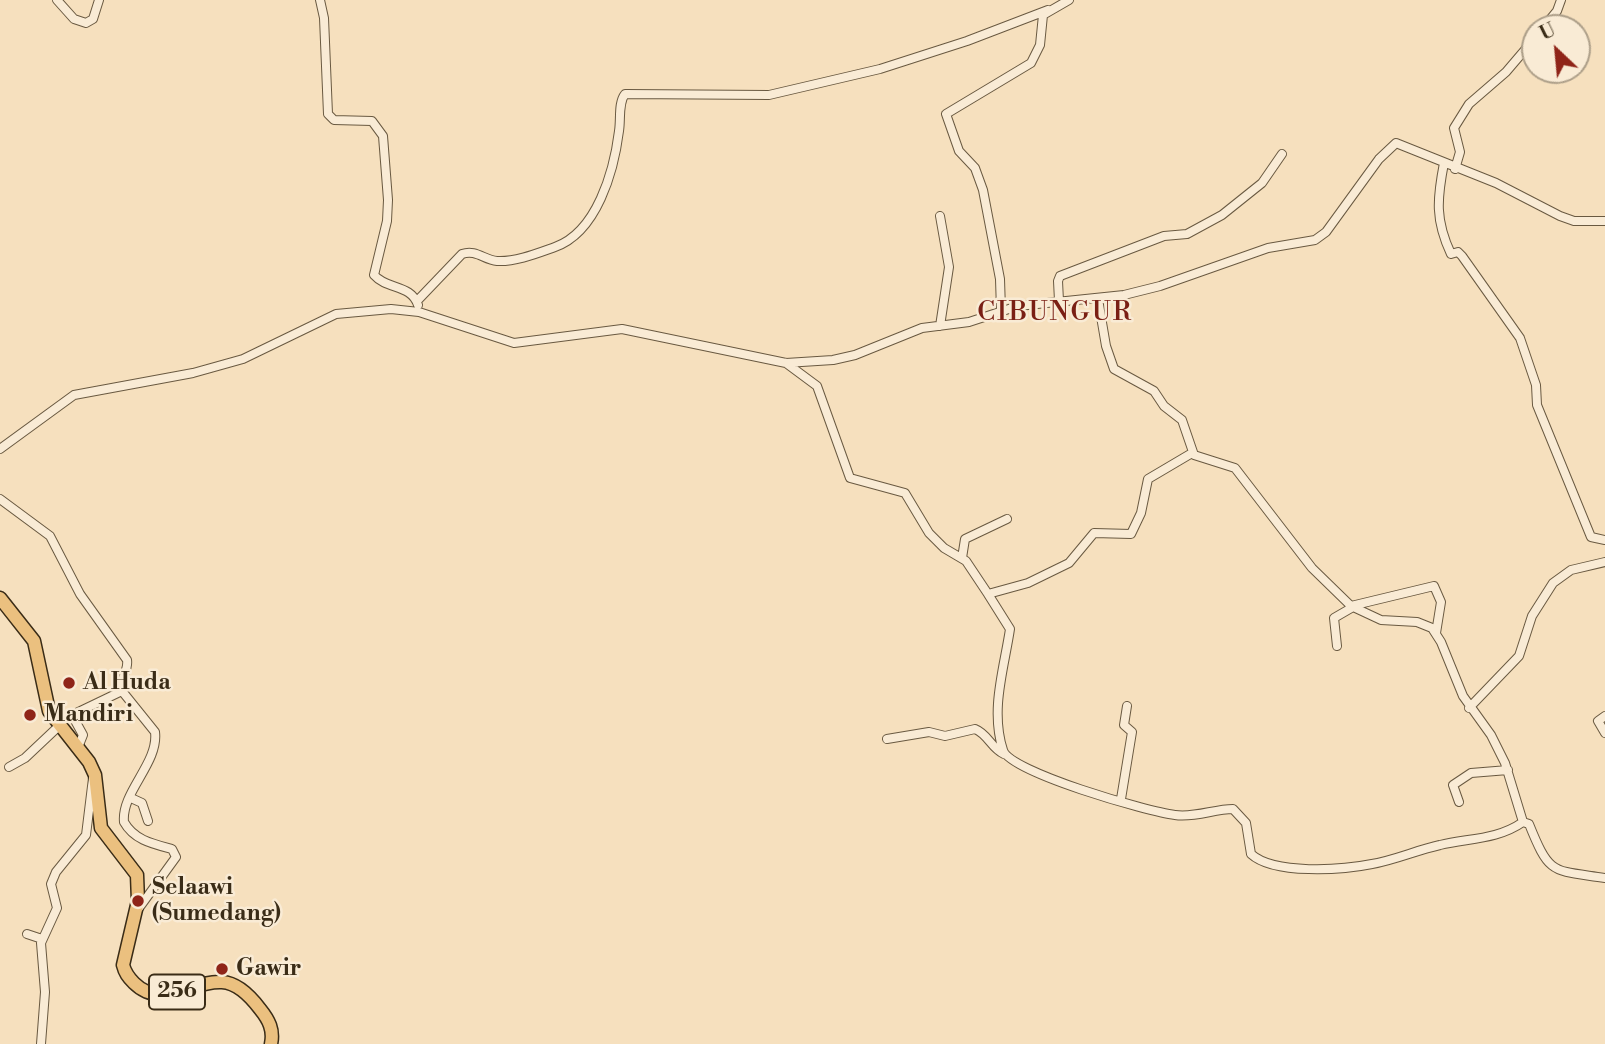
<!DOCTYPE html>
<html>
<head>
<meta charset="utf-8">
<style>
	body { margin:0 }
	#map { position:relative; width:1605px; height:1044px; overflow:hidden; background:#f6e0be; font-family:"Libre Bodoni",serif }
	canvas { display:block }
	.north { position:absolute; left:1521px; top:14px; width:70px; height:70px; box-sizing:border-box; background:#f9ebd5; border:2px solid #ad9f89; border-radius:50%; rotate:334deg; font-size:19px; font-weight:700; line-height:28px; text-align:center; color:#3a2c17 }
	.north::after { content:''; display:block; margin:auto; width:24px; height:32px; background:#8f2418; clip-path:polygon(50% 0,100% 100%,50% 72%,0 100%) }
</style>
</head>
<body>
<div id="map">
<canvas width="1605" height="1044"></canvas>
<div class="north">U</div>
</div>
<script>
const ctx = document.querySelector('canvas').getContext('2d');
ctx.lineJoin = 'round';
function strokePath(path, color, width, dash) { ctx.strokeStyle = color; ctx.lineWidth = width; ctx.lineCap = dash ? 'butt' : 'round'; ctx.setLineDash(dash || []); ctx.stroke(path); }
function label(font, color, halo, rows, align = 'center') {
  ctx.font = font + ' "Libre Bodoni",serif'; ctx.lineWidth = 5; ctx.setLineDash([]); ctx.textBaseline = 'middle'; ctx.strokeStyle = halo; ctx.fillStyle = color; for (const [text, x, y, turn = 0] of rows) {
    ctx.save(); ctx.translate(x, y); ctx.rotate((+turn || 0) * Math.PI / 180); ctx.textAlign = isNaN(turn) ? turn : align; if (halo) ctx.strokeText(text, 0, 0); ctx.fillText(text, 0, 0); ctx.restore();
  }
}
const street = new Path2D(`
	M 57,0 L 74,19 L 86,23 L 93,19 L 99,0
	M 320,0 L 324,18 L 328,114 L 334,120 L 372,121 L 383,136 L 388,200 L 387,221 L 374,275 C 387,290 411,284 418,305
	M 1543,28 L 1557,11 L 1561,0
	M 1444,163 C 1437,199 1435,220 1451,254 L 1458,252 L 1462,256 L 1520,338 L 1536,385 L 1537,405 L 1591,537 L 1605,540
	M 1455,169 L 1460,152 L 1454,128 L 1469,104 L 1506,72 L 1535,38
	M 940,216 L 949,267 L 940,326
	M 1098,299 L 1106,346 L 1114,369 L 1154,391 L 1164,406 L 1182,420 L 1194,455 L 1235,468 L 1312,568 L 1351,606 L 1381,620 L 1417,622 L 1432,628 L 1441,642 L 1463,696 L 1491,735 L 1505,763 L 1523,822 L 1529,824 C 1550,876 1552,870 1605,878
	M 417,301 L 462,254 C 476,249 484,260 497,261 C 516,262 538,253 555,247 C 597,232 614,171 619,131 C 621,119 618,103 625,94 L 769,95 L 880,69 L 967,41 L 1048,10
	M 1059,301 L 1058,281 L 1060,276 L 1164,236 L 1187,234 L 1222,215 L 1262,183 L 1282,154
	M 1001,310 L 1000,279 L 983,190 L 975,168 L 959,151 L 946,114 L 1031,63 L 1040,45 L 1043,15 L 1069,0
	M 786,363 L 817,386 L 850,478 L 905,493 L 929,533 L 944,548 L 966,561 L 988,594 L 1028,583 L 1069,563 L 1094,533 L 1131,534 L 1141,513 L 1148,479 L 1192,453
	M 0,449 L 74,395 L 193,373 L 243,359 L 336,314 L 391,309 L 419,312 L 514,343 L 622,329 L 786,363 L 833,360 L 855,355 L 922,328 L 969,322 L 1018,306 L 1124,295 L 1160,286 L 1268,248 L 1315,240 L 1326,232 L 1379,159 L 1396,143 L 1496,183 L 1560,216 L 1574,221 L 1605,221
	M 0,499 L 50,536 L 80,594 L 127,660 C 129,671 119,679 122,691 L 155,732 C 159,763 121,792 124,822 C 134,840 153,844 172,849 L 176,857 L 139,908
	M 962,558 L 965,539 L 1007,519
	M 988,594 L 1010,629 C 1004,669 990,710 1003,750 C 1009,772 1149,812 1175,815 C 1195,818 1214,809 1233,809 L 1246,823 L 1251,854 C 1274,875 1342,870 1372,864 C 1395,860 1417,850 1440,845 C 1469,838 1497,840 1523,822
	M 1351,606 L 1434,586 L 1441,602 L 1436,633
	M 1337,646 L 1334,618 L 1353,607
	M 1469,708 L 1519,656 L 1532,616 L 1553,583 L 1571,570 L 1605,562
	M 1605,716 L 1598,721 L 1605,733
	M 887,739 L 929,732 L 945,736 L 975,729 C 988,734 991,748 1004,754
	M 79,745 L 83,735 L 72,715 L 122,691
	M 9,767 L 25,758 L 60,725
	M 131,798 L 142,803 L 148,821
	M 1121,799 L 1132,732 L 1124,725 L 1127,706
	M 1459,802 L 1453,785 L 1471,773 L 1508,770
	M 27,934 L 42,939
	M 41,1044 L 45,992 L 41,943 L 57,908 L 51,884 L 56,872 L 86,835 L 93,778`);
const primary = new Path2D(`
	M 0,598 L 34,641 L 49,711 L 89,762 L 95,775 L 101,828 L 137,875 L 138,901 L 123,965 C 125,973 128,977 134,983 C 161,1010 192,980 222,982 C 238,983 251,997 260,1009 C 269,1020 274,1030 271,1044`);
strokePath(street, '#695941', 10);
strokePath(primary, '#3a2c17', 15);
strokePath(street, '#f9ebd5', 8);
strokePath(primary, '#ebc07f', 12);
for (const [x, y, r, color] of [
	[69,683,7,"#8f2418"],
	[30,715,7,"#8f2418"],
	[138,901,7,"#8f2418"],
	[222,969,7,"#8f2418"]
]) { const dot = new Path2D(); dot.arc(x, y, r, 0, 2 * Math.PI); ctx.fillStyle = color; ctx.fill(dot); strokePath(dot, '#f9ebd5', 2.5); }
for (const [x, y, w] of [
	[177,992,56]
]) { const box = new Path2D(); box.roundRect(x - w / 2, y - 17.5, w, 35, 5); ctx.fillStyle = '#f9ebd5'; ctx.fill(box); strokePath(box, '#3a2c17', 2); }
label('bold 21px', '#3a2c17', null, [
	["256",177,992]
]);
label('bold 23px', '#3a2c17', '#f9ebd5', [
	["Al Huda",83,683],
	["Mandiri",44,715],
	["Selaawi",152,888],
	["(Sumedang)",152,914],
	["Gawir",236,969]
], 'left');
ctx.letterSpacing = '2px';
label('26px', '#7a1f14', '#f9ebd5', [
	["CIBUNGUR",1055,314]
]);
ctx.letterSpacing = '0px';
</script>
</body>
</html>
